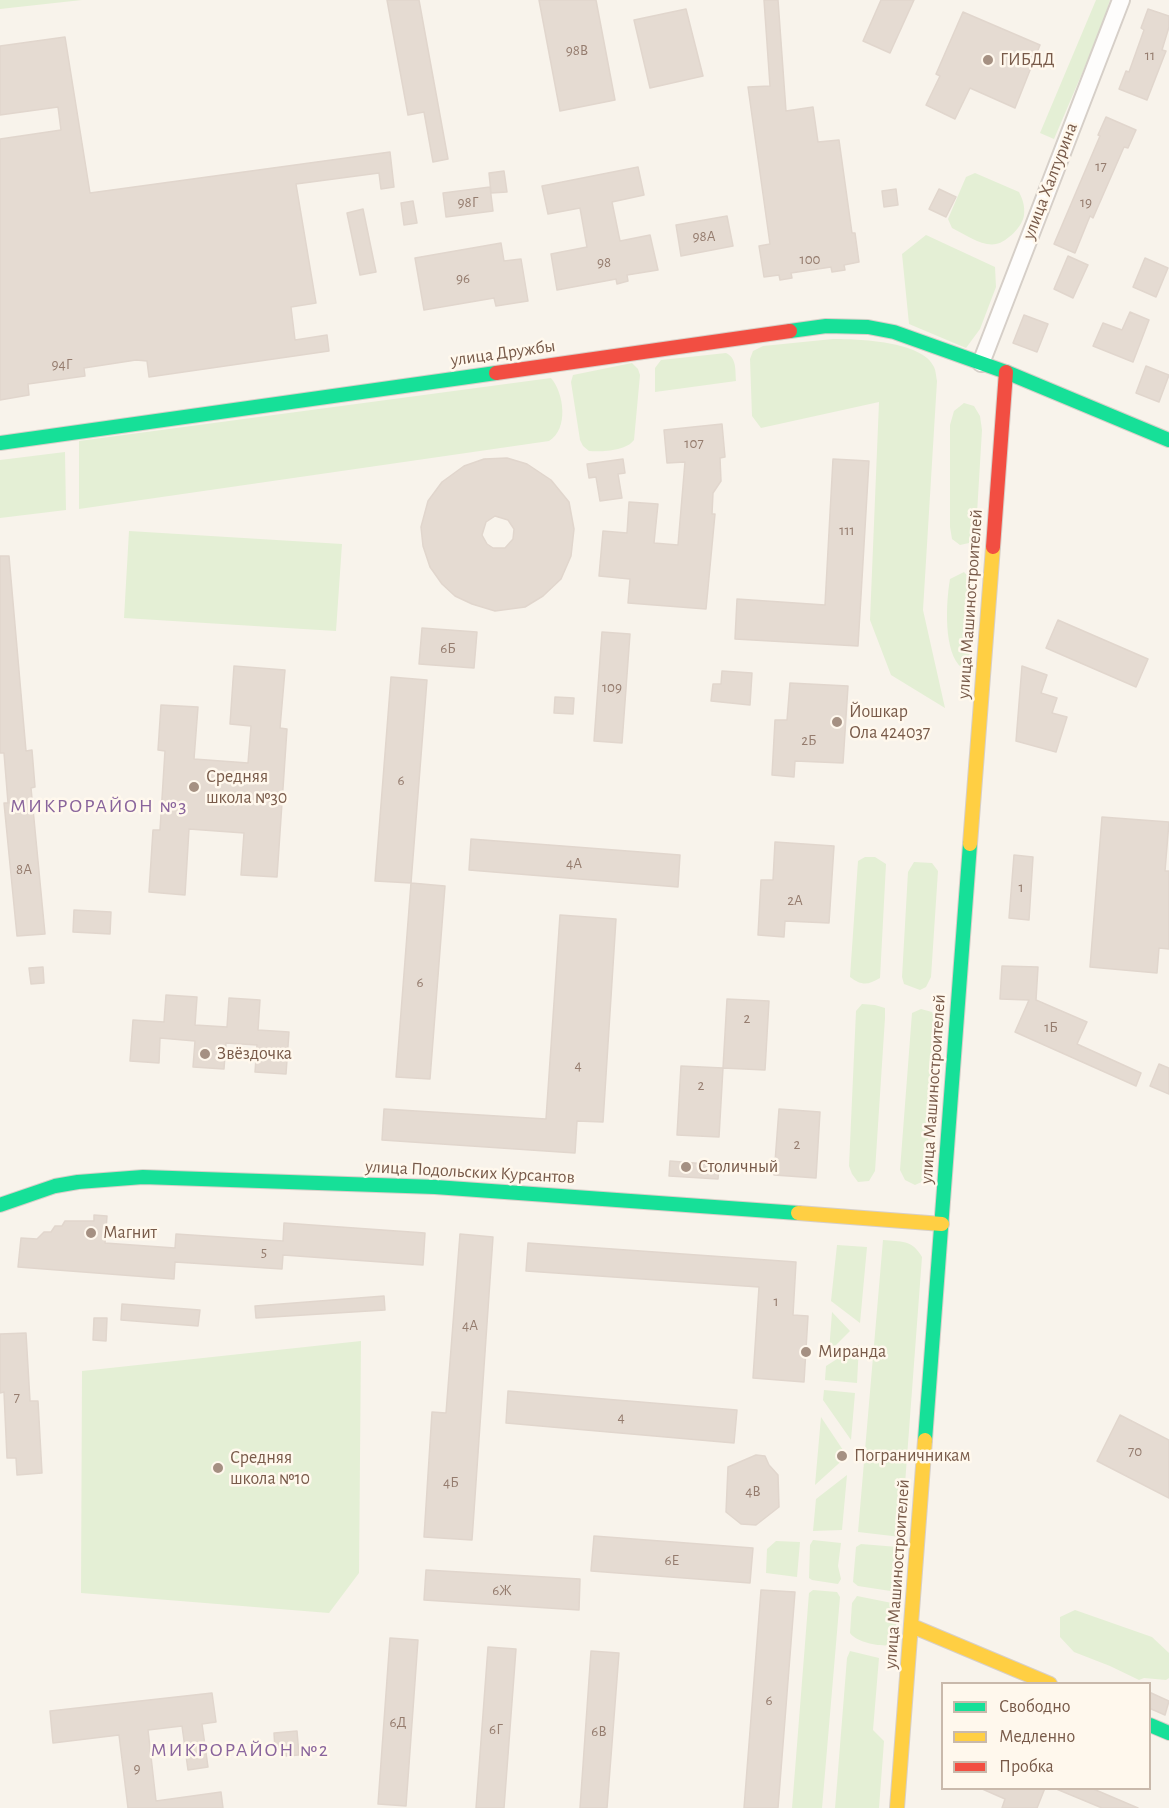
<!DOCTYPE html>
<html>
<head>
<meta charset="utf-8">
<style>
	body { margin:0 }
	#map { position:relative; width:1169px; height:1808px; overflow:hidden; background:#f8f3eb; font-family:"Alegreya Sans",sans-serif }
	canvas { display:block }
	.legend { position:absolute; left:941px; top:1682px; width:210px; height:108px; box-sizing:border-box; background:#fff8ed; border:2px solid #c9b9ab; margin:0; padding:8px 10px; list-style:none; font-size:18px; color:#785a49 }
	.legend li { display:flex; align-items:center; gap:12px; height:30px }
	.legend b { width:30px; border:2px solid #c9b9ab }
</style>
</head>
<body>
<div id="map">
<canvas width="1169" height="1808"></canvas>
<ul class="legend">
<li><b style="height:8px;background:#16e098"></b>Свободно</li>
<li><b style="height:8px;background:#ffcf43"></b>Медленно</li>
<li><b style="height:8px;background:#f24e42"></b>Пробка</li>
</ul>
</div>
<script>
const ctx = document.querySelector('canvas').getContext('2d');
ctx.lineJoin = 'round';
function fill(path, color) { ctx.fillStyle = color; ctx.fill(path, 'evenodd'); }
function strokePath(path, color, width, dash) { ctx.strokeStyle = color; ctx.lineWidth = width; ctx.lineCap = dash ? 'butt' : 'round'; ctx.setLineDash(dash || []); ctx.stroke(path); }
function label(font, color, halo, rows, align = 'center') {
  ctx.font = font + ' "Alegreya Sans",sans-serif'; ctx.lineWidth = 5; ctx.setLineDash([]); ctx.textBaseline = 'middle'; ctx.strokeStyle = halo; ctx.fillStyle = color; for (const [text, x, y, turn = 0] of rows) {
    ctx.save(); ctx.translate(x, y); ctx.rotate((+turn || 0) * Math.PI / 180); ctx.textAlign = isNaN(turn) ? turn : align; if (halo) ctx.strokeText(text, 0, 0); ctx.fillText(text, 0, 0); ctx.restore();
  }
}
fill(new Path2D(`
	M 0,0 L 82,0 L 0,9 Z
	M 1096,0 L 1110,0 L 1101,29 L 1054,139 L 1040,133 Z
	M 975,173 L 1019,192 C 1023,200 1025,206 1024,215 C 1023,226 1007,242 996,244 C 983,247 964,234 952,228 L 948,219 L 966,177 Z
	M 926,235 L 995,267 L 996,287 L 980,329 L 966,348 L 909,324 L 902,254 Z
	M 833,339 C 857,339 923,341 934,367 C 936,371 936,377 937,381 L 923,610 L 945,708 L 891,675 L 870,620 L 879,402 L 761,428 L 752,416 L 750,359 L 753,351 L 763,346 Z
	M 726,353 C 737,358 735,370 736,381 L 655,392 L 655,368 L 661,360 Z
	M 632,363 L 638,369 L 640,375 L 634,440 C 626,451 602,452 589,451 L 583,446 L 580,440 L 571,382 L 573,375 Z
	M 551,378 C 564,393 569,429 549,441 L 79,509 L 79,441 Z
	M 964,403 L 974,406 L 980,416 L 982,430 L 976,530 L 969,543 L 960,545 L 952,539 L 950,527 L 950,425 L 954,411 Z
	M 65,452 L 66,510 L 0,518 L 0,460 Z
	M 129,531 L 342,544 L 336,631 L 124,618 Z
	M 964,572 L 974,583 L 969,667 L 962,668 C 943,653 946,602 950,579 Z
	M 865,857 L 875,857 L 886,864 L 880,978 C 868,985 862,986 850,977 L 858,861 Z
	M 914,862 L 932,863 L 938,871 L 931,977 L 926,987 L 920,990 L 904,984 L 902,977 L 908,872 Z
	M 862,1004 L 875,1005 L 885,1008 L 885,1018 L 875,1171 L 869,1181 L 858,1182 L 852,1174 L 849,1166 L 856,1011 Z
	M 921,1009 L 932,1012 L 935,1020 L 926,1180 L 915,1185 L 905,1180 L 900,1170 L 912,1013 Z
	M 883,1240 C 901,1242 912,1239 922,1257 L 901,1537 L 858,1532 Z
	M 837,1245 L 867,1247 L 860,1323 L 831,1301 Z
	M 832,1312 L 850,1331 L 829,1352 Z
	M 361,1341 L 359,1573 L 329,1613 L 81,1593 L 82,1371 Z
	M 859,1345 L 857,1383 L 825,1380 L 826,1366 Z
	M 824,1390 L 855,1393 L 851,1440 L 823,1400 Z
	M 821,1417 L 847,1456 L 815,1485 Z
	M 847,1475 L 842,1530 L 813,1531 L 816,1499 Z
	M 813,1540 L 841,1543 L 838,1566 L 841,1579 L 838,1584 L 812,1580 L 809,1578 L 810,1545 Z
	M 776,1541 L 800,1542 L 797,1577 L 766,1573 L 767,1549 Z
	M 861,1544 L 898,1547 L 902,1552 L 901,1586 L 897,1592 L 858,1586 L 853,1582 L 856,1547 Z
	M 813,1590 L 837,1592 L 840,1597 L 822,1808 L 792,1808 L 809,1593 Z
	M 857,1596 L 892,1603 L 897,1608 L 895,1644 C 884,1648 857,1643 850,1633 L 852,1603 Z
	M 1075,1610 L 1152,1637 L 1169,1653 L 1169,1678 L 1166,1680 L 1144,1678 L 1139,1680 L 1110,1666 L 1074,1652 L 1060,1637 L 1060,1617 Z
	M 850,1651 L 879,1658 L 873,1730 L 884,1741 L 879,1808 L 835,1808 L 847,1658 Z`), '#e4efd5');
const building = new Path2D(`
	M 387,0 L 419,0 L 448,159 L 433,162 L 424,112 L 408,115 Z
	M 539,0 L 596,0 L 615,100 L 560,111 Z
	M 764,0 L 778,0 L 786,111 L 813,107 L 818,142 L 839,140 L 852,233 L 855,233 L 859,262 L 844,265 L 845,270 L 832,272 L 831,267 L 791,273 L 792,278 L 780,280 L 779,275 L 764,277 L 759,246 L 770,244 L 748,87 L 770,86 Z
	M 881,0 L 914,0 L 890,53 L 863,41 Z
	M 686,9 L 703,76 L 650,88 L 634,20 Z
	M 1148,9 L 1169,16 L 1169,27 L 1162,50 L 1166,51 L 1147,100 L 1119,89 L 1126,71 L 1129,72 L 1144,30 L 1141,28 Z
	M 963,12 L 1040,45 L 1015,108 L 970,88 L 955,119 L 926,105 L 940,76 L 936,74 Z
	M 65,37 L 90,193 L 390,152 L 394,187 L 381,189 L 379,173 L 296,184 L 316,303 L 291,307 L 295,340 L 327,335 L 329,351 L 149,377 L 147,361 L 136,360 L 84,368 L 85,376 L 28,384 L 29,395 L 0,400 L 0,139 L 61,130 L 58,107 L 0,115 L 0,46 Z
	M 1106,117 L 1136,130 L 1128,148 L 1124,147 L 1093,218 L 1090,216 L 1075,253 L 1054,244 L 1100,136 L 1098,135 Z
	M 638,167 L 644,195 L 612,202 L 620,241 L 650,235 L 658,270 L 627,275 L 628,281 L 617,284 L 616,279 L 557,290 L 551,254 L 587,247 L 580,208 L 548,214 L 542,186 Z
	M 504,171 L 507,192 L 491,193 L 489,173 Z
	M 490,187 L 493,211 L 446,217 L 443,193 Z
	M 896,189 L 898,205 L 884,207 L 882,191 Z
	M 939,189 L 956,197 L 946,217 L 929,209 Z
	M 413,201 L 417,223 L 404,225 L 401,203 Z
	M 363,209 L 376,272 L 360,275 L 347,213 Z
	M 727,216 L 733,246 L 681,256 L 676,225 Z
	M 501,243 L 504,261 L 521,259 L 528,301 L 496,306 L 494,298 L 424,310 L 415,258 Z
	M 1068,256 L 1088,265 L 1073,298 L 1054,289 Z
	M 1145,258 L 1168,268 L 1156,297 L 1133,287 Z
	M 1130,312 L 1149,320 L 1133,362 L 1093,346 L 1103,323 L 1122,330 Z
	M 1024,315 L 1048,324 L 1037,352 L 1013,343 Z
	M 1146,366 L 1169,375 L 1159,402 L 1136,393 Z
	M 722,424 L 725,457 L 720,458 L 721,481 L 713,493 L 712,514 L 715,514 L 706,609 L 628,603 L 630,579 L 599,576 L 603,531 L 627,533 L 629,502 L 658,504 L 654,543 L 678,545 L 685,462 L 667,463 L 664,430 Z
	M 507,458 L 527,464 L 551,480 L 569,502 L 574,529 L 571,556 L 561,579 L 543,596 L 525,607 L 495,611 L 472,604 L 455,596 L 442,584 L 430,567 L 423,546 L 421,527 L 428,501 L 442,482 L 464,466 L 484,459 ZM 495,516 L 508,520 L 514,529 L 513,539 L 505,548 L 493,548 L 487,544 L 482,535 L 486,522 Z
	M 623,459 L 625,473 L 618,474 L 622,498 L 600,501 L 596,477 L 589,478 L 587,464 Z
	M 833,459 L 869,461 L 858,646 L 735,639 L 737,599 L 825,605 Z
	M 0,556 L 9,556 L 26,751 L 32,750 L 35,787 L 31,788 L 45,934 L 17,936 L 4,803 L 8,803 L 4,753 L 0,753 Z
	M 1058,620 L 1148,659 L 1136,687 L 1046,648 Z
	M 422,628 L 477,632 L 474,668 L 419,664 Z
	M 602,632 L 630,634 L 622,743 L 594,741 Z
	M 234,666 L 285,670 L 280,728 L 287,729 L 277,877 L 241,875 L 244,833 L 189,829 L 185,895 L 149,892 L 153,830 L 160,830 L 165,751 L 158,750 L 161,705 L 198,707 L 194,759 L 248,763 L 251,726 L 230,724 Z
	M 1022,666 L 1047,675 L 1041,693 L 1057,698 L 1052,713 L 1067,717 L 1056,752 L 1016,741 Z
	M 722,671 L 752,673 L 750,705 L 711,701 L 713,684 L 721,684 Z
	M 391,677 L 427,680 L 411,883 L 375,881 Z
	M 790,683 L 848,686 L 843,763 L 795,761 L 794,777 L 772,775 L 775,720 L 787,720 Z
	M 555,697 L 574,698 L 573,714 L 554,713 Z
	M 1102,817 L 1169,822 L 1165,871 L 1169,871 L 1169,949 L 1159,948 L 1157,973 L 1090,967 Z
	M 471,839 L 680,855 L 678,887 L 469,870 Z
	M 775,842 L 834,846 L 829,923 L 785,921 L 784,937 L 758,935 L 761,880 L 773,880 Z
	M 1014,855 L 1033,857 L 1029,920 L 1009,918 Z
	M 411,883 L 445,886 L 430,1079 L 396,1077 Z
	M 74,910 L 111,912 L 110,934 L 73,932 Z
	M 560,915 L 616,919 L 603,1122 L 577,1121 L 575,1153 L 382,1140 L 384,1109 L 546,1119 Z
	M 1002,966 L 1038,967 L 1036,1000 L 1087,1022 L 1077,1044 L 1141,1073 L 1136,1086 L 1015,1032 L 1029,1000 L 1000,999 Z
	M 43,967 L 44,983 L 31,984 L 29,968 Z
	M 166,995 L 197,997 L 195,1025 L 227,1027 L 229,998 L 260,1000 L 258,1030 L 289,1032 L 286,1074 L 255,1072 L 257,1045 L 226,1043 L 224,1069 L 193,1067 L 195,1041 L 160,1038 L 159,1063 L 130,1061 L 133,1020 L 164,1022 Z
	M 727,999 L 769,1001 L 765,1070 L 723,1068 Z
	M 1159,1064 L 1169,1068 L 1169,1094 L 1150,1086 Z
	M 681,1066 L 723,1068 L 719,1137 L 677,1135 Z
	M 779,1109 L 820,1112 L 816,1178 L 774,1175 Z
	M 670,1161 L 719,1165 L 718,1179 L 669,1176 Z
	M 94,1215 L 107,1216 L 105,1243 L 175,1248 L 176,1234 L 283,1241 L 284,1223 L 425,1233 L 423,1265 L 283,1255 L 282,1269 L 175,1262 L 174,1279 L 18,1267 L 21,1238 L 37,1239 L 44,1232 L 51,1232 L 55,1226 L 62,1226 L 65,1221 L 94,1221 Z
	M 460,1234 L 493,1237 L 472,1540 L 424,1537 L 432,1412 L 446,1413 Z
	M 528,1243 L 796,1262 L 793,1315 L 808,1316 L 804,1382 L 753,1378 L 759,1287 L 526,1271 Z
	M 384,1296 L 385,1310 L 256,1318 L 255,1306 Z
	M 122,1304 L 200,1310 L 198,1326 L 121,1320 Z
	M 94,1318 L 107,1318 L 106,1341 L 93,1340 Z
	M 26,1333 L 30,1401 L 38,1401 L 42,1473 L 17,1475 L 16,1458 L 7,1458 L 4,1392 L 0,1393 L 0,1334 Z
	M 508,1391 L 737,1410 L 734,1443 L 506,1423 Z
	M 1120,1415 L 1169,1440 L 1169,1498 L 1097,1461 Z
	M 756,1455 L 765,1456 L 769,1465 L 778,1475 L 779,1507 L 756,1525 L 741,1524 L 726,1512 L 728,1467 Z
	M 594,1536 L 753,1548 L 750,1583 L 591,1571 Z
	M 426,1570 L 580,1579 L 579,1610 L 424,1600 Z
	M 761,1590 L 795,1592 L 778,1808 L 744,1808 Z
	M 390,1638 L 418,1640 L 406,1806 L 378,1804 Z
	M 488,1647 L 516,1649 L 504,1808 L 476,1808 Z
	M 591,1651 L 619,1653 L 607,1808 L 580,1808 Z
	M 1149,1692 L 1169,1701 L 1165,1715 L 1149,1708 Z
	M 212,1693 L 216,1722 L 202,1724 L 208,1767 L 188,1770 L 182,1726 L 148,1730 L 156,1801 L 221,1792 L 223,1808 L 128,1808 L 119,1735 L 53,1743 L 50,1711 Z
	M 297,1731 L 299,1755 L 286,1756 L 285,1748 L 275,1749 L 274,1733 Z
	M 980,1788 L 1045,1788 L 1037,1808 L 1002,1808 L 1005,1799 Z
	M 1054,1788 L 1091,1788 L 1138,1808 L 1102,1808 Z`);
fill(building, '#e5dbd2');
strokePath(building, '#e1d6cd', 1.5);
const street = new Path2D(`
	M 981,363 L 1121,0`);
const fast = new Path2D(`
	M 790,331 L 826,326 L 868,327 L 894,332 L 1006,372 L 1169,440
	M 0,443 L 496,373
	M 0,1205 L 55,1186 L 78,1182 L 143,1177 L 435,1187 L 798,1213
	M 925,1440 L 970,844
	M 1150,1725 L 1169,1733`);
const slow = new Path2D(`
	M 970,844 L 993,547
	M 798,1213 L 942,1224
	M 912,1626 L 1050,1684
	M 897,1808 L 925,1440`);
const jam = new Path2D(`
	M 496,373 L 790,331
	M 993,547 L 1006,372`);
strokePath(street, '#d6cfc8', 20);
strokePath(fast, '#d7cfc8', 16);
strokePath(slow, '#d7cfc8', 16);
strokePath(jam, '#d7cfc8', 16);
strokePath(street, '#fefdfc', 16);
strokePath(fast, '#16e098', 14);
strokePath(slow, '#ffcf43', 14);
strokePath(jam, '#f24e42', 14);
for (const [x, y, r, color] of [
	[988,60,6,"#a59082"],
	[837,722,6,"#a59082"],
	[194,787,6,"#a59082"],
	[205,1054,6,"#a59082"],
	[686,1167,6,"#a59082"],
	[91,1233,6,"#a59082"],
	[806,1352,6,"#a59082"],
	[842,1456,6,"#a59082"],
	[218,1468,6,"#a59082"]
]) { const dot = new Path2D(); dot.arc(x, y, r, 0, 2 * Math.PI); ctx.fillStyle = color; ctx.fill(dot); strokePath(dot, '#fff8ed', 2); }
label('15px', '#957c6e', null, [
	["98В",577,50],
	["11",1150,55],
	["17",1101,166],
	["98Г",468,202],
	["19",1086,202],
	["98А",704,236],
	["100",810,259],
	["98",604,262],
	["96",463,278],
	["94Г",62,364],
	["107",694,443],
	["111",847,530],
	["6Б",448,648],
	["109",612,687],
	["2Б",809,740],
	["6",401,780],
	["4А",574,863],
	["8А",24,869],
	["1",1021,887],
	["2А",795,900],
	["6",420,982],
	["2",747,1018],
	["1Б",1051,1027],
	["4",578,1065],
	["2",701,1085],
	["2",797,1144],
	["5",264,1252],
	["1",776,1301],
	["4А",470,1325],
	["7",17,1397],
	["4",621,1417],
	["70",1135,1451],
	["4Б",451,1482],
	["4В",753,1491],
	["6Е",672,1560],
	["6Ж",502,1590],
	["6",769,1700],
	["6Д",398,1722],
	["6Г",496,1729],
	["6В",599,1731],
	["9",137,1768]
]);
label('18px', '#785a49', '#fff8ed', [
	["ГИБДД",1000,60],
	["Йошкар",849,712],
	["Ола 424037",849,733],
	["Средняя",206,777],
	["школа №30",206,798],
	["Звёздочка",217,1054],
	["Столичный",698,1167],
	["Магнит",103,1233],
	["Миранда",818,1352],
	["Пограничникам",854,1456],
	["Средняя",230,1458],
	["школа №10",230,1479]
], 'left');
label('18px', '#785a49', '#fff8ed', [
	["улица Халтурина",1050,181,-69],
	["улица Дружбы",503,353,-8],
	["улица Машиностроителей",970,604,-86],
	["улица Машиностроителей",933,1089,-86],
	["улица Подольских Курсантов",470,1172,3],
	["улица Машиностроителей",897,1574,-86]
]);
ctx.letterSpacing = '1.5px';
label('20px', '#89649c', '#fff8ed', [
	["МИКРОРАЙОН №3",99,806],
	["МИКРОРАЙОН №2",240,1750]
]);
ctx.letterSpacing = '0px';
</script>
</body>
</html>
